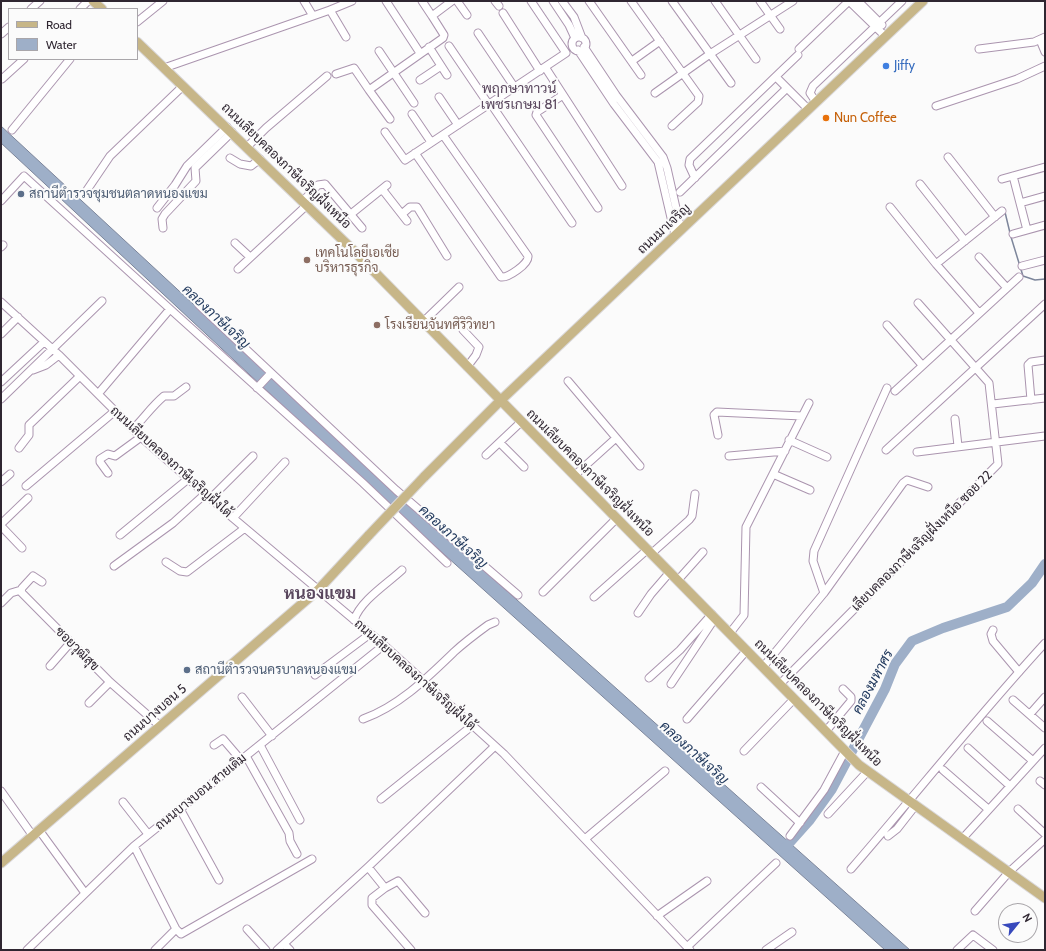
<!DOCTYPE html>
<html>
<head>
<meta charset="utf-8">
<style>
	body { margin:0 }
	#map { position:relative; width:1046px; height:951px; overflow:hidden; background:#fbfbfb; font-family:Cabin,sans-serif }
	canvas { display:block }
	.frame { position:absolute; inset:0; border:2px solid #2f2631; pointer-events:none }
	.legend { position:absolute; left:8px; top:8px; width:130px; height:52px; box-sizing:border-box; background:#fbfbfb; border:1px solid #a9a6aa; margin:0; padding:5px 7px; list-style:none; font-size:12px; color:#2f2631 }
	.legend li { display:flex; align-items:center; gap:8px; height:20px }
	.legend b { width:20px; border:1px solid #a9a6aa }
	.north { position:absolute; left:998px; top:903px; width:40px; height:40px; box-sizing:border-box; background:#fbfbfb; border:1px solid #a9a6aa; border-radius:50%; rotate:60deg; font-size:11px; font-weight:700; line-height:16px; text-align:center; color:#2f2631 }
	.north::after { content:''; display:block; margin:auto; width:14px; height:18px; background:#3749bc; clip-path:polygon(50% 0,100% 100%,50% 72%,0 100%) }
</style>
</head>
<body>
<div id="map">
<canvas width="1046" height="951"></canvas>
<div class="frame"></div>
<ul class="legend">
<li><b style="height:5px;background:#c7b688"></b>Road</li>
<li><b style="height:11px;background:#9eafc8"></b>Water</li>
</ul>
<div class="north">N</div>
</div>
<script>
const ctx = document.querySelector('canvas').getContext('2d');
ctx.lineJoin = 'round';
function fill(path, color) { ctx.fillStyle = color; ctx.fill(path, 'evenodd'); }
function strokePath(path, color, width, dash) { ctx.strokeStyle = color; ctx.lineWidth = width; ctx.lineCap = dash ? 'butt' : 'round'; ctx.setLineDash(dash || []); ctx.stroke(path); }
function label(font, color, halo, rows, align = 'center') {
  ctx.font = font + ' Cabin,Sarabun,sans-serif'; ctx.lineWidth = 4; ctx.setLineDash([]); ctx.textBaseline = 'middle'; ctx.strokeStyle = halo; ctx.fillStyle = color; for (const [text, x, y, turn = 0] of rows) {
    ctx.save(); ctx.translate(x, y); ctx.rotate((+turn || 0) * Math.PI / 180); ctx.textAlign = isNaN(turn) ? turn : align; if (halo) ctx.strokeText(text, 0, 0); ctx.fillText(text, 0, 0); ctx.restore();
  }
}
const water = new Path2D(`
	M 1,126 L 407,502 L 910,950 L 885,950 L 397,512 L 1,143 Z`);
fill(water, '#9eafc8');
strokePath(water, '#7d869b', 1);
strokePath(new Path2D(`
	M 1004,208 L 1010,233
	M 1011,237 L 1023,276 L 1035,280 L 1045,279`), '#7d869b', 1.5);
strokePath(new Path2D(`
	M 784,849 L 809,821 L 832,789 L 885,689 L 895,664 L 912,641 L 943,628 L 1007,607 L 1032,583 L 1045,564`), '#9eafc8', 10);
const minor = new Path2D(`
	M 386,1 L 420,53
	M 422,1 L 432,16
	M 457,1 L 467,15
	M 495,1 L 499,6
	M 553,1 L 569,25 L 575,38
	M 562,1 L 574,17 L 582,38
	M 589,1 L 641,75
	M 631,1 L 699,96 L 698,102 L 672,126
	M 672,1 L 731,83
	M 715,1 L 756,59
	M 760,1 L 780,29
	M 849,1 L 885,36
	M 858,1 L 882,25
	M 31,9 L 40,1
	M 80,9 L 88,1
	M 330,10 L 352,1
	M 503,13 L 540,71
	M 313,16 L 330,10 L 346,37
	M 137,22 L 163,1
	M 478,33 L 515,88
	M 1,34 L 9,27
	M572 44a7 7 0 1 1 14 0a7 7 0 1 1-14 0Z
	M 1040,40 L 1045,52
	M 449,46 L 489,105
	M 429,47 L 447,75
	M 584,47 L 616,95 L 663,157 L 667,168 L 681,230
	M 799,49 L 849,1
	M 979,49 L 1034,42 L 1045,37
	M 578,50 L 614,104 L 658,162 L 675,235
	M 379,51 L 414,103
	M 632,61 L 660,41
	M 545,67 L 622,186
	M 164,68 L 313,16 L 304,1
	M 336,74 L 354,68 L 369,90
	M 776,77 L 808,109
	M 2,79 L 24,59
	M 420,80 L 441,66
	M 655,93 L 710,54 L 793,1
	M 563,95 L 537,112 L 536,115 L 598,208
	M 439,97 L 458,125
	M 816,102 L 810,93 L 813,86 L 902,1
	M 491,104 L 572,223
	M 936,106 L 1017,79 L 1045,66
	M 412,114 L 431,142
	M 390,119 L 369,90 L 443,38 L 444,35 L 432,16 L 452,1
	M 12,130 L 70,59
	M 385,132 L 405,160 L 566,53 L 531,1
	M 247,147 L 266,128 L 327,76
	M 415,153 L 501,277 C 508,278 529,264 528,256 L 443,135
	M 948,157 L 995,217
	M 230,158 L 240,164 L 251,166 L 260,159
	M 1013,176 L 1027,230
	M 695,178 L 689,165 L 690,159 L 798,55
	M 1002,179 L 1045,167
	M 920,184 L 965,241
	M 382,189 L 407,221
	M 87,190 L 110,156 L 183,86
	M 680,192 L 787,88
	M 1,201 L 24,176 L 170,309 L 98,394
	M 303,201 L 318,185 L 325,184 L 362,228
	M 1020,203 L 1045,196
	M 890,207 L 936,264 L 979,313
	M 157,208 L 175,185 L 187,166 L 227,127
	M 351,214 L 387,185
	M 402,214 L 410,207 L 417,207 L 447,256
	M 163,228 L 162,219 L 165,214 L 196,181 L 195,168 L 232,132
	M 1013,234 L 1045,225
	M 235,243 L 250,257
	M 1,247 L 3,245
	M 979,257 L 1007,288
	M 936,264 L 1002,211
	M 1022,266 L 1045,260
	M 238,269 L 307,205
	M 1,302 L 59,355 L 141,437 L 233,518 L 384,645 L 504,754 L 690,950
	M 199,305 L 396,490 L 518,595
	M 170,309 L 363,483 L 447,563
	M 423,322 L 459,287
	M 887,325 L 922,365
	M 463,330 L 479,347 L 476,355 L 467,367
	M 1,334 L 18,317
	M 33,370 L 46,365 L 59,355
	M 568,381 L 640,466
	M 1,382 L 44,342
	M 257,388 L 271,373
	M 895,391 L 1019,277
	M 1,399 L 102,301
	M 1031,400 L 1028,365 L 1031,362 L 1045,360
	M 993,404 L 1045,398
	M 955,419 L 958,446
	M 133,429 C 144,418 152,406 164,396 L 174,396 L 186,387
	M 718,435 L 714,415 L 717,412 L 802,416
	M 789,440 L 827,457
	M 500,443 L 524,467
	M 19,448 L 29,435 L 29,425 L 80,376
	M 886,450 L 1045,304
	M 917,452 L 1045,436
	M 486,455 L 521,422
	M 729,456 L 785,451
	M 108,473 L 100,462 L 100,459 L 108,454 L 115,456 L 141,437
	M 773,474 L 810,490
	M 575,475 L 616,438
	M 1,482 L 10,474
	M 26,486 L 115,411
	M 211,498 L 253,456
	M 233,518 L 285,462
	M 1,524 L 28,498
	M 1,526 L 22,548
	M 120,535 L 188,479
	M 652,553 L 689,520 L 692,516 L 695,494
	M 166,562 L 180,571 L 187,572 L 245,528
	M 114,566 L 173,523 L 205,494
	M 678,580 L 703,552
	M 42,582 L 33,576 L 22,588 L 21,592 L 110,682 L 160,726
	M 543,592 L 617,518
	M 824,593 L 813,561 L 814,551 L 887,388
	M 594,597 L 648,549
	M 1,603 L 11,593 L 21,590
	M 638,613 L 651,594 L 670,572
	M 354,620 C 361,600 387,584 402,570
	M 993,630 L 991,634 L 993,641 L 1019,672
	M 730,633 L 744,615 L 746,527 L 809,403
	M 50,666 L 71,642
	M 763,667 L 824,593 L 903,483 L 907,480 L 928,487
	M 315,675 L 370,634
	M 649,678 L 680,650 L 712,614
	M 671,684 L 715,618
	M 780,684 L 998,464 L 989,383 L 918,303
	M 242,697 L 272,736
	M 1013,700 L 1045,728
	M 89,703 L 110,682
	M 1030,714 L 1045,697
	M 363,719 C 399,706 427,678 454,652 C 465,642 477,633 488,625 L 495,622
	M 687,719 L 747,650
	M 987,721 L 1033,761
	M 826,731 L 851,701 L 851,697 L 843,689
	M 214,745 L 223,739 L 241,760
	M 260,745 L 300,820
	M 968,748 L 1010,786
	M 744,751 L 794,699
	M 246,756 L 289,833 L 290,841 L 297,854
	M 943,770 L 988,809
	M 1040,781 L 1045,785
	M 761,787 L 800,823
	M 1,791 L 33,836
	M 381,799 L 473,725
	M 123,802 L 148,834
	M 180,809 L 219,880
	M 1018,809 L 1045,834
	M 828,814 L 867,772
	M 39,830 L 85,893
	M 790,836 L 824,790 L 845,751
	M 888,836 L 897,829 L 915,806
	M 585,839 L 665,771
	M 962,839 L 1045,748
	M 134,846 L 176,929 L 181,934 L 312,859
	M 368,867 L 385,888 L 372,898 L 372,905 L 411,950
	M 851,869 C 916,794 978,716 1045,643
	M 385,888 L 398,881 L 425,913
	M 975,911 L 1009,872 L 1045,839
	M 657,916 L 707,881
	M 247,929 L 266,950
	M 284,944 L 290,950
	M 687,947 L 776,863
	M 27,950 L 134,846 L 384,645
	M 155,950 L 176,929
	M 277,950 L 368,867 L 495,746
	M 766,950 L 792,932
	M 957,950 L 973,935 L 993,950`);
const major = new Path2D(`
	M 93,1 L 102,9
	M 137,42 L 354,251 L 859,765 L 1045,898
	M 424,477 L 500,401 L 923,1
	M 1,863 L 318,590 L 369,535`);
strokePath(minor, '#ab95af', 9);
strokePath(major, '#dad8da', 11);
strokePath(minor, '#fff', 7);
strokePath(major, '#c7b688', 9);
const majorBridge = new Path2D(`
	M 369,535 L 424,477`);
strokePath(majorBridge, '#dad8da', 11, []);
strokePath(majorBridge, '#c7b688', 9);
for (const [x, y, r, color] of [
	[886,66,4,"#3f7fe0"],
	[826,118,4,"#e8710a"],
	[21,194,4,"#5c6f8a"],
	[307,260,4,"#8d6e63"],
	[377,325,4,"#8d6e63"],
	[187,670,4,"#5c6f8a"]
]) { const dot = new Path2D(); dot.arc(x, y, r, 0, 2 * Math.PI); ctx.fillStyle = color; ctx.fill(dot); strokePath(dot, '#fbfbfb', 1.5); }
label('13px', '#366cbe', '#fbfbfb', [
	["Jiffy",894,66]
], 'left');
label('13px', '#c56008', '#fbfbfb', [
	["Nun Coffee",834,118]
], 'left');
label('13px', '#2f2631', '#fbfbfb', [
	["ถนนเลียบคลองภาษีเจริญฝั่งเหนือ",286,166,44],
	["ถนนมาเจริญ",664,229,-43],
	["ถนนเลียบคลองภาษีเจริญฝั่งใต้",171,462,42],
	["ถนนเลียบคลองภาษีเจริญฝั่งเหนือ",590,473,45],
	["เลียบคลองภาษีเจริญฝั่งเหนือ ซอย 22",922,541,-45],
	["ซอยวุฒิสุข",77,649,45],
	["ถนนเลียบคลองภาษีเจริญฝั่งใต้",415,675,42],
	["ถนนเลียบคลองภาษีเจริญฝั่งเหนือ",818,703,45],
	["ถนนบางบอน 5",155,713,-41],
	["ถนนบางบอน สายเดิม",201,792,-39]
]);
label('13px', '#4e5e75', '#fbfbfb', [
	["สถานีตำรวจชุมชนตลาดหนองแขม",29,194],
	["สถานีตำรวจนครบาลหนองแขม",195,670]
], 'left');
label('13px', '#785e54', '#fbfbfb', [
	["เทคโนโลยีเอเชีย",315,253],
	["บริหารธุรกิจ",315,268],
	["โรงเรียนจันทศิริวิทยา",385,325]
], 'left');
label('14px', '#5a475e', '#fbfbfb', [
	["พฤกษาทาวน์",519,89],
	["เพชรเกษม 81",519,105]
]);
label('italic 14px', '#223a5e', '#fbfbfb', [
	["คลองภาษีเจริญ",216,317,43],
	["คลองภาษีเจริญ",453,537,42],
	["คลองมหาศร",873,682,-62],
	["คลองภาษีเจริญ",694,753,42]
]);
label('bold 17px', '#5a475e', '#fbfbfb', [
	["หนองแขม",320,594]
]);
</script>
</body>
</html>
